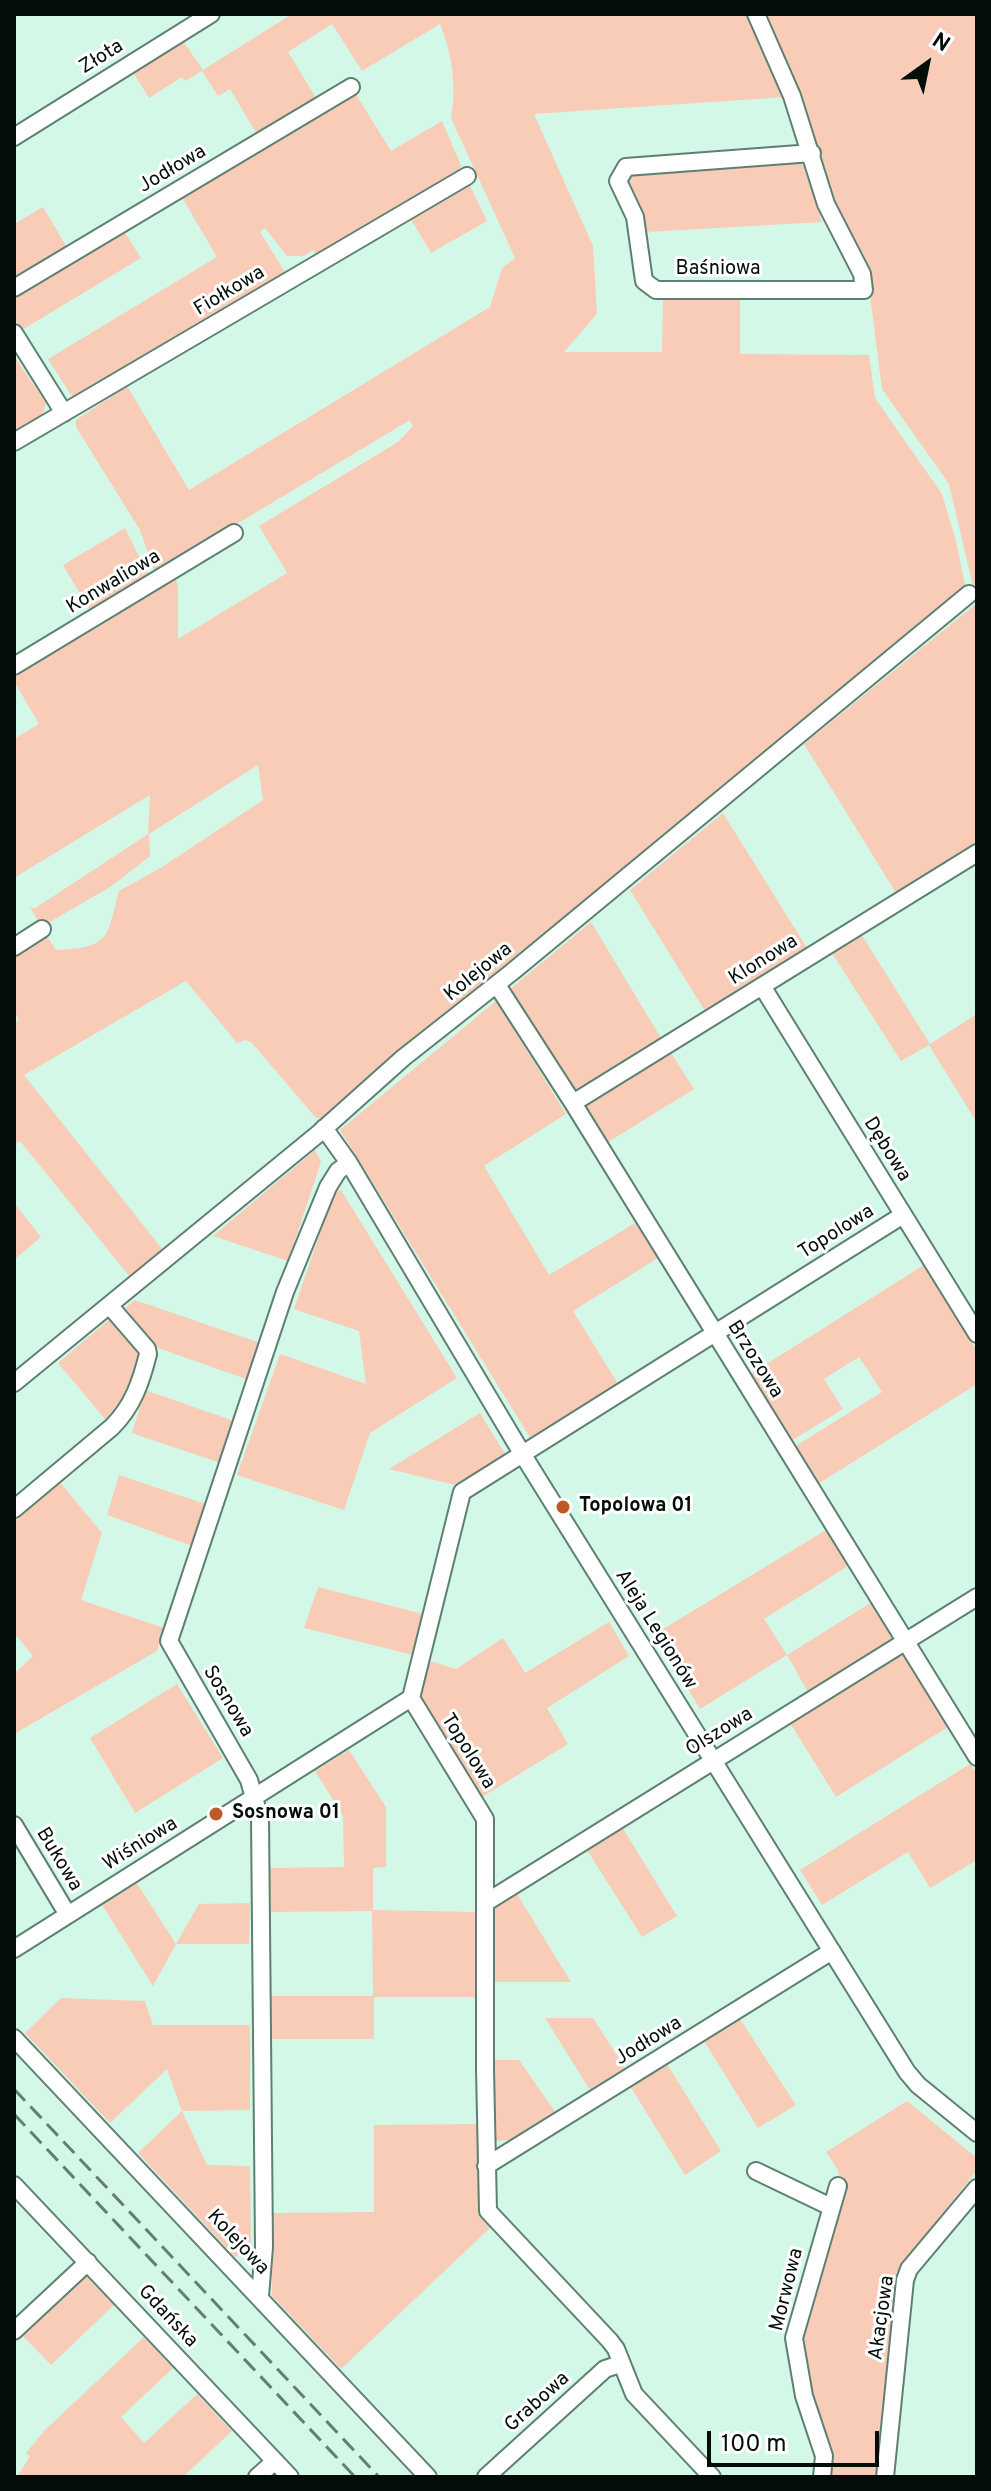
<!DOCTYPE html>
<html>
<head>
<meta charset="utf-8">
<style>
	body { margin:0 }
	#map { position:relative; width:991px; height:2491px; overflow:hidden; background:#d3f8e8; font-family:Overpass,sans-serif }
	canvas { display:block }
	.frame { position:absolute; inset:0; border:16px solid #030e0a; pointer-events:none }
	.north { position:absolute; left:887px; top:24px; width:80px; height:80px; -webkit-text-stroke:6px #fff; paint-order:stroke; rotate:33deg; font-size:22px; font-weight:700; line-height:32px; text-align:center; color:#030e0a }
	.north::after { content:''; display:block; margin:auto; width:28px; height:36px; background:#030e0a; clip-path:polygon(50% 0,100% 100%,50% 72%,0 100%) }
	.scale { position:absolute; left:707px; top:2431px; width:172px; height:36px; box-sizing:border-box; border:4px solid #030e0a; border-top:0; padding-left:10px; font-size:24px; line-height:28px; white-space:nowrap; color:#030e0a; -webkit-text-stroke:6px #fff; paint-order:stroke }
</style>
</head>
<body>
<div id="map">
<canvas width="991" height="2491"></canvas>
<div class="frame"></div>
<div class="north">N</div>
<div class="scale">100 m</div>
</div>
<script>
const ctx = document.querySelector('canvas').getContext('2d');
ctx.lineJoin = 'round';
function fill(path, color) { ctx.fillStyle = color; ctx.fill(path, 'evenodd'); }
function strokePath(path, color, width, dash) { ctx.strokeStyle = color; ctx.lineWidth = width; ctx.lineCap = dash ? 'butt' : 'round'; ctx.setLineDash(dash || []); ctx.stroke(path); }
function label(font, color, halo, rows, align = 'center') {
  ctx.font = font + ' Overpass,sans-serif'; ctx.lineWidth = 6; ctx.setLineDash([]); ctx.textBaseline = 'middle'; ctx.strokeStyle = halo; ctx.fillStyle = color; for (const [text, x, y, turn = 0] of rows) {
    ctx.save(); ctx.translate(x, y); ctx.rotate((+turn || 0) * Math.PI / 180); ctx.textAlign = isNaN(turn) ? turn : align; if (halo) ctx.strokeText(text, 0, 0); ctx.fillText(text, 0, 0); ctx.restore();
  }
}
fill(new Path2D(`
	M 292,14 L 751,14 L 786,97 L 534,114 L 593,246 L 597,314 L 564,352 L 662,352 L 663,295 L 740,296 L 740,354 L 869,355 L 875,398 L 942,494 L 956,541 L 965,585 L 323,1118 L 316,1118 L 252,1043 L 246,1040 L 237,1043 L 186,981 L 24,1075 L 163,1250 L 130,1277 L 20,1141 L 14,1145 L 14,1023 L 19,1020 L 14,1011 L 14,952 L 45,933 L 56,950 C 110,947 106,940 119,891 L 162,867 L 263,800 L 258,765 L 149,834 L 150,856 L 112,886 L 41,927 L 30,907 L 34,909 L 148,834 L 150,795 L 14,878 L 14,739 L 39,724 L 14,681 L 14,671 L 175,577 L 178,586 L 178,639 L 287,573 L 259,526 L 398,442 L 413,426 L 410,420 L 155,573 L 140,530 L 76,427 L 76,420 L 127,386 L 189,490 L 490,307 L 502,268 L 515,258 L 451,118 C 457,87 452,53 440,24 L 362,71 L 332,24 L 288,52 L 316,98 L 257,134 L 230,89 L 218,96 L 202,71 L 185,81 L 182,77 L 149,98 L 133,72 L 183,41 L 203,70 Z
	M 762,14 L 977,14 L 977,843 L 896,893 L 804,744 L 977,603 L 949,484 L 882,389 L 866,264 L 833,206 Z
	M 354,91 L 391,151 L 442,121 L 461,165 L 458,175 L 318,257 L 313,250 L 304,256 L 287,256 L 265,228 L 260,232 L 287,275 L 75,401 L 48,359 L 217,257 L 181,196 Z
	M 797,160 L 803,165 L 822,222 L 646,232 L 623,180 L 628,171 Z
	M 469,183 L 487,221 L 431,253 L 410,218 Z
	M 43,207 L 68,249 L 14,281 L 14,224 Z
	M 124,231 L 141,258 L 22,330 L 14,318 L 14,297 Z
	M 14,356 L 46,403 L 41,421 L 14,437 Z
	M 125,528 L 149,576 L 92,614 L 63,565 Z
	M 723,813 L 807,948 L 705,1011 L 630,890 Z
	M 591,922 L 661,1038 L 575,1093 L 509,990 Z
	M 861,934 L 930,1044 L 977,1014 L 977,1123 L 929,1045 L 901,1061 L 832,953 Z
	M 496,1001 L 566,1114 L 484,1166 L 549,1275 L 635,1223 L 658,1258 L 573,1311 L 618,1384 L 531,1439 L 340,1130 Z
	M 671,1053 L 694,1089 L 605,1144 L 582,1108 Z
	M 315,1150 L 321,1162 L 288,1261 L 213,1236 Z
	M 341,1190 L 457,1378 L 370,1433 L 344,1510 L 237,1475 L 280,1354 L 366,1384 L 359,1331 L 294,1309 L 334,1192 Z
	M 14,1203 L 41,1237 L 14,1260 Z
	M 924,1265 L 977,1351 L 977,1384 L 818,1484 L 794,1447 L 882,1392 L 859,1357 L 824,1379 L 843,1409 L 791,1441 L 749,1375 Z
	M 135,1300 L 260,1343 L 249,1380 L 158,1348 L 125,1308 Z
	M 111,1318 L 139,1352 L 122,1407 L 106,1420 L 58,1363 Z
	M 145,1390 L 234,1421 L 220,1463 L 132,1433 Z
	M 480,1413 L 505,1454 L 455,1485 L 389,1469 Z
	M 119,1475 L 205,1504 L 192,1546 L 107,1515 Z
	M 59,1481 L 102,1533 L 81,1600 L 164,1628 L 157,1651 L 14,1734 L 14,1674 L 33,1656 L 14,1633 L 14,1519 Z
	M 826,1530 L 848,1566 L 764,1619 L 787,1655 L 872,1602 L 894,1639 L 808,1692 L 787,1655 L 700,1709 L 655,1634 Z
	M 318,1587 L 423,1614 L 413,1655 L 304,1628 Z
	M 609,1622 L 629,1656 L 547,1708 L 568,1744 L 482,1797 L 420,1700 L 430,1661 L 456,1669 L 503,1638 L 525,1673 Z
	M 902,1654 L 948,1727 L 836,1797 L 790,1723 Z
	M 177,1684 L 223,1758 L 135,1813 L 90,1738 Z
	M 349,1750 L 386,1807 L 386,1867 L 373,1868 L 373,1910 L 476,1912 L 476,1997 L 374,1997 L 374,2039 L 270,2039 L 270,1996 L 373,1996 L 372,1911 L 269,1912 L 269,1868 L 344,1867 L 343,1816 L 315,1771 Z
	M 970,1764 L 977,1774 L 977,1860 L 930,1888 L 908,1852 L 822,1905 L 800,1870 Z
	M 622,1827 L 677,1916 L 642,1937 L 587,1850 Z
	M 136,1882 L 176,1944 L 199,1904 L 250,1903 L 249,1944 L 176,1944 L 153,1986 L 101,1903 Z
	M 517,1893 L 517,1894 L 571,1982 L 493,1982 L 494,1908 Z
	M 61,1998 L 145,2001 L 153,2025 L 250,2025 L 250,2110 L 182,2111 L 207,2165 L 250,2166 L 251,2249 L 235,2257 L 138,2153 L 182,2111 L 167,2069 L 110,2123 L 25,2033 Z
	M 545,2018 L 593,2018 L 625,2068 L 590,2090 Z
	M 740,2019 L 796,2105 L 758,2128 L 704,2041 Z
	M 493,2060 L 519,2060 L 556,2113 L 512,2140 L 495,2141 Z
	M 667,2064 L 721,2151 L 685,2175 L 630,2086 Z
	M 907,2101 L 977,2158 L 977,2170 L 896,2273 L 878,2477 L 831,2477 L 832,2461 L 799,2340 L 843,2194 L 838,2170 L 826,2152 Z
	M 478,2124 L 478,2214 L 490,2228 L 341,2369 L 272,2296 L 271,2213 L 374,2212 L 374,2125 Z
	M 84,2274 L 114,2305 L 51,2365 L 21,2334 Z
	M 144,2337 L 173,2368 L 121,2417 L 144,2443 L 197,2394 L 232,2431 L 183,2477 L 17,2477 L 30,2456 L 26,2453 L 45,2430 Z`), '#f9ccb8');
const minor = new Path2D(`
	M 756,14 L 792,96 L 826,204 L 862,274 L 864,290 L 656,290 L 644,281 L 635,217 L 618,181 L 626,167 L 812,153
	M 14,137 L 211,14
	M 14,288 L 351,87
	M 14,333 L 64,413
	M 14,442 L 467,176
	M 14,666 L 234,533
	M 14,947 L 42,929
	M 497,985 L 573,1103 L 977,1757
	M 762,986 L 977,1334
	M 573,1103 L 977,853
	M 324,1128 L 349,1163 L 523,1455 L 907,2072 L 918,2085 L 977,2133
	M 14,1383 L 318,1134 L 403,1058 L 512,972 L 969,594
	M 14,1509 L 112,1427 C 133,1406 141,1382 148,1354 L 147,1349 L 109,1305
	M 14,1825 L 68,1915
	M 485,1903 L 977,1597
	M 14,1949 L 411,1698
	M 14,2038 L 428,2477
	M 486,2166 L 832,1951
	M 756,2171 L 831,2207
	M 14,2185 L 290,2477
	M 260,2296 L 264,2247 L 260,1819 L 249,1780 L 169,1641 L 285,1292 L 328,1187 L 338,1171 L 349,1163
	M 14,2331 L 88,2262
	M 257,2477 L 275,2461
	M 486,2477 L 605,2369 L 620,2364
	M 712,2477 L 634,2394 L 616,2349 L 610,2341 L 488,2211 L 485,2069 L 485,1819 L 411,1698 L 462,1492 L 903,1215
	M 822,2477 L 824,2456 L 804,2396 L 794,2338 L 838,2186
	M 885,2477 L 905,2280 L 909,2269 L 977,2188`);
strokePath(minor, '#5e8072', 20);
strokePath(minor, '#fff', 16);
strokePath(new Path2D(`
	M 14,2089 L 379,2477
	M 14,2114 L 355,2477`), '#657d73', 3, [16, 8]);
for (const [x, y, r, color] of [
	[563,1507,8,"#bf5a27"],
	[216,1814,8,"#bf5a27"]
]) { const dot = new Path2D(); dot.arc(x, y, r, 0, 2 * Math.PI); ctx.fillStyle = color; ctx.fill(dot); strokePath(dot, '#fff', 3); }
label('20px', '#030e0a', '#fff', [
	["Złota",102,58,-32],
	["Jodłowa",173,170,-31],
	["Baśniowa",718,270],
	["Fiołkowa",230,292,-31],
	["Konwaliowa",114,583,-31],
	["Klonowa",764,961,-32],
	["Kolejowa",479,973,-39],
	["Dębowa",886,1150,58],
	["Topolowa",837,1233,-32],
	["Brzozowa",754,1360,58],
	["Aleja Legionów",655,1630,58],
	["Sosnowa",227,1702,59],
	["Olszowa",720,1733,-32],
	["Topolowa",467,1752,58],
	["Wiśniowa",141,1845,-32],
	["Bukowa",58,1860,59],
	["Jodłowa",649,2042,-32],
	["Kolejowa",237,2243,47],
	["Morwowa",788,2290,-76],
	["Gdańska",167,2317,47],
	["Akacjowa",883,2318,-82],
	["Grabowa",538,2403,-42]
]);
label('bold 20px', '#030e0a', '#fff', [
	["Topolowa 01",579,1507],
	["Sosnowa 01",232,1814]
], 'left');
</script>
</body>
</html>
